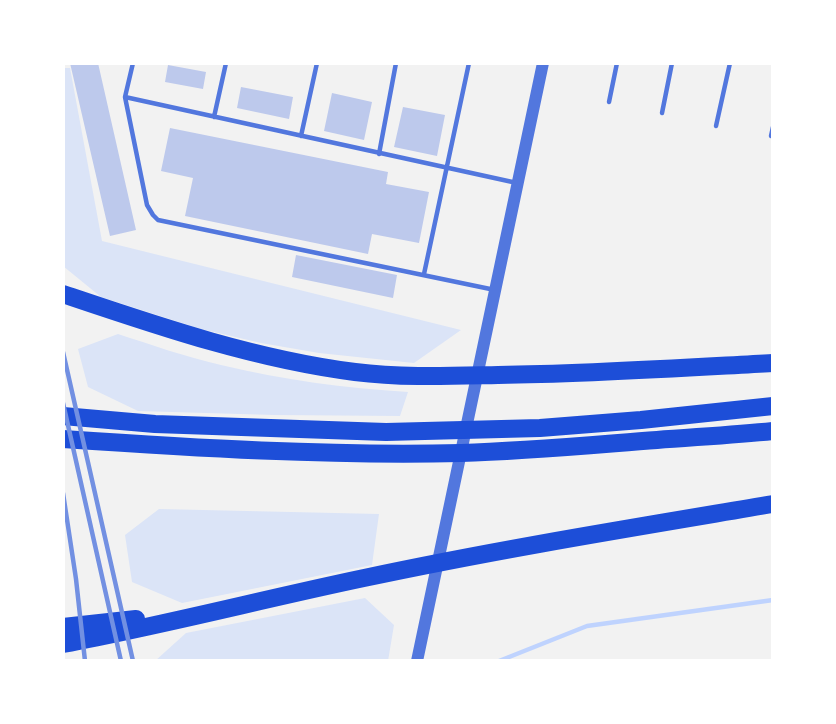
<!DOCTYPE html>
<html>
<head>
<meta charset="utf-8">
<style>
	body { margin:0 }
	#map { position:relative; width:836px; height:724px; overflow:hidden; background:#f2f2f2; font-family:"Titillium Web",sans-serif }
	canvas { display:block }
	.frame { position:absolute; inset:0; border:65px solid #fff; pointer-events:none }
</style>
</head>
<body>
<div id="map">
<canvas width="836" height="724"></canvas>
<div class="frame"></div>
</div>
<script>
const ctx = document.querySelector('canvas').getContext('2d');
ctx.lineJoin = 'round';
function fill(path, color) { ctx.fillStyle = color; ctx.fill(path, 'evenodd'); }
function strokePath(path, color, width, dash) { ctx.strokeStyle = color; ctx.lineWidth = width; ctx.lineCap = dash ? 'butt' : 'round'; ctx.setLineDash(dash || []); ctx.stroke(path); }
fill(new Path2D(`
	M 63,63 L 64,68 L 70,68 L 102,241 L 461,330 L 414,363 L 319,353 L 261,343 L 201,329 L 101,297 L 63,266 Z
	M 118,334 C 152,345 186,357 221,365 C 283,380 345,388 408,392 L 400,416 L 274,415 L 138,411 L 88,387 L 78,349 Z
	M 159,509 L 379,514 L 372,565 L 182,603 L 132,582 L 125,535 Z
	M 365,598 L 394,625 L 388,661 L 155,661 L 186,633 Z`), '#dbe4f7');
strokePath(new Path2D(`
	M 499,661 L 587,626 L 773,600`), '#bfd3fe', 4.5);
fill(new Path2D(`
	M 70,63 L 98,63 L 136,230 L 110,236 Z
	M 168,65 L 206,72 L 203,89 L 165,82 Z
	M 241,87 L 293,97 L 289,119 L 237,108 Z
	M 332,93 L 372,102 L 364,140 L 324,131 Z
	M 403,107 L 445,115 L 437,156 L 394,147 Z
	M 170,128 L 388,172 L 386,184 L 429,192 L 419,243 L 372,234 L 368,254 L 185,216 L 193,178 L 161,171 Z
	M 296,255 L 397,275 L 393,298 L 292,277 Z`), '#bdc9ec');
strokePath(new Path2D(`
	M 125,97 L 133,63
	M 609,102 L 617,63
	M 662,113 L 672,63
	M 214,117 L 226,63
	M 716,126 L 730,63
	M 301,136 L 317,63
	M 771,136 L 773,127
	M 379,154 L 396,63
	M 424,274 L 469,63
	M 495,290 L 158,220 L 153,215 L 147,205 L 125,97 L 517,183`), '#5277de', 4.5);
strokePath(new Path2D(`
	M 417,661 L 543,63`), '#5277de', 12);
strokePath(new Path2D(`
	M 63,294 C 158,326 254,359 355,372 C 402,378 450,376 498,375 C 589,374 681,368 773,363
	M 63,416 L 155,424 L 386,432 L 540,428 L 641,420 L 773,406
	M 63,439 C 195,448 328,456 461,453 C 526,451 591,445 657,440 C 695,437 734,435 773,431
	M 63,627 L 136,619
	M 63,644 C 164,625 264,599 364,578 C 500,549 637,527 773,504`), '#1d4ed8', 18);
strokePath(new Path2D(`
	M 63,352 L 133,661
	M 63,403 L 121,661
	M 63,493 L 76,579 L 85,661`), '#7290e2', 4.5);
</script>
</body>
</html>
